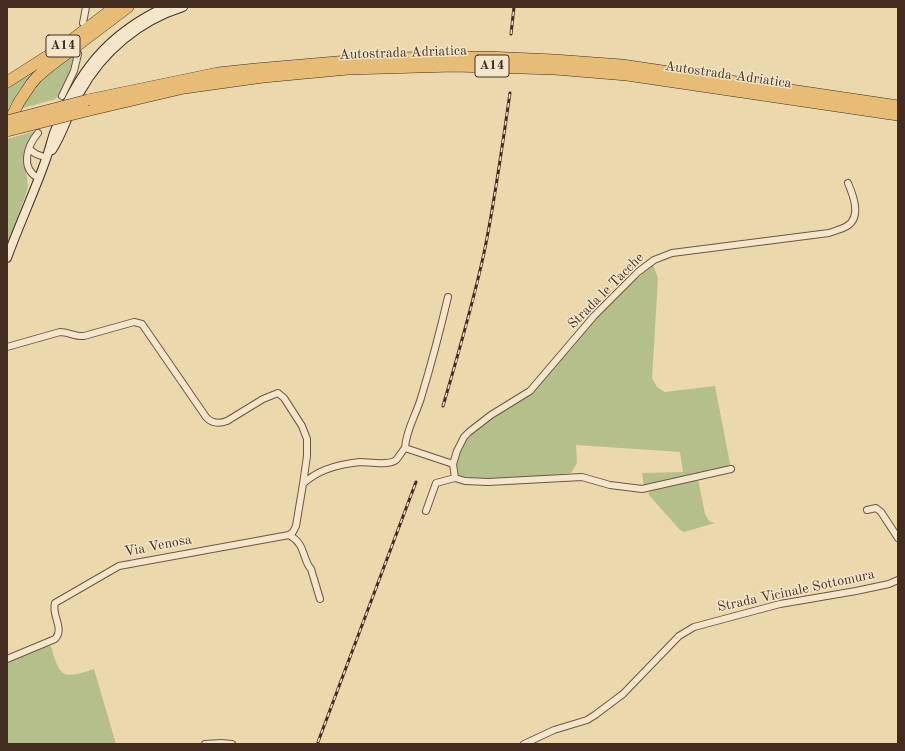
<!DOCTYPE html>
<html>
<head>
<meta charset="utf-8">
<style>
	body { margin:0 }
	#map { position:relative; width:905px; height:751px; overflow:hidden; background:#ecd8ad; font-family:"Old Standard TT",serif }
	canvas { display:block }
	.frame { position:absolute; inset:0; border:8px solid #422c20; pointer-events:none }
</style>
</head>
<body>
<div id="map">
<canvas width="905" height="751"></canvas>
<div class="frame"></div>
</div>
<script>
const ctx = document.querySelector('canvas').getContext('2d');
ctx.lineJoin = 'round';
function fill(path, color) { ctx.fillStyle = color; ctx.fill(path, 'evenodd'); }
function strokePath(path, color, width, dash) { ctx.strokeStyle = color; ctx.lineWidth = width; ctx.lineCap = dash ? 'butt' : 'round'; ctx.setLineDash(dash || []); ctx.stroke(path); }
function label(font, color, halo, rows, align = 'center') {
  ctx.font = font + ' "Old Standard TT",serif'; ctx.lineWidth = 3; ctx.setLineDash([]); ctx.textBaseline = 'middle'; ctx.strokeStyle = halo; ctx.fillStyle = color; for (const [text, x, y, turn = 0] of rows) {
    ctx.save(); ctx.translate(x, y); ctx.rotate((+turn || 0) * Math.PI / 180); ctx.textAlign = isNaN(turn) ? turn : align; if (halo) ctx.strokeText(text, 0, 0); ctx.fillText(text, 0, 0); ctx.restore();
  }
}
fill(new Path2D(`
	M 75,54 L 65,85 L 56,99 L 19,109 L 33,86 L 51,70 Z
	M 47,62 C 27,79 19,88 7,111 L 7,86 Z
	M 35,131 L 27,144 L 26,151 L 25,166 L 28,185 L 26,194 L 7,246 L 7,139 Z
	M 653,265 L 658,278 L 652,378 L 657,387 L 664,392 L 715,386 L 731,469 L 644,486 L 642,473 L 683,472 L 680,452 L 576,445 L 577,463 L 571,473 L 502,480 L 461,478 L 454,471 L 464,437 L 530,391 L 594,316 Z
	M 698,479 L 705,514 L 709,521 L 715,523 L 684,532 L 680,530 L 648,494 L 650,491 L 653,489 Z
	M 51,646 C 60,679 63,679 94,669 L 116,744 L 7,744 L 7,658 L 42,647 Z`), '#b5bf8b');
const street = new Path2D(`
	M 83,23 L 86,7
	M 62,96 L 74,71 L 78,54
	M 38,133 C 27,146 20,168 38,178
	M 29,149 L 36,154 L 47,158
	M 448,297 C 440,331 431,365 421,398 C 416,415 406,430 405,448 L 453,464
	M 7,347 L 60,332 C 68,332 76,337 84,336 L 134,322 L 142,324 L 206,417 C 212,424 219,424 227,421 L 263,399 L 278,393 L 284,398 L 302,426 L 307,439 L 307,456 L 303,484
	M 455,478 L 453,464 L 457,451 L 464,437 L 469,432 L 491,415 L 530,391 L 594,316 L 638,272 L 654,260 L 672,253 L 829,233 C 835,231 842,229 847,226 C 862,217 853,195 848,183
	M 867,510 L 876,508 L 881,512 L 898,538
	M 426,511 L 436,483 L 455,478 L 465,481 L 488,482 L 582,477 L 610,485 L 642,489 L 731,469
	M 289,535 C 306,544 302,559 311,569 L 320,599
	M 7,659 L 55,639 C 65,629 51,615 55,603 L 119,566 L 289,535 L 293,532 L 296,526 L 303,484 C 317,470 340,464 360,462 C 369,462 389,466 396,460 C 399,457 402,451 405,448
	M 205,744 L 221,743 L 232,744
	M 524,744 L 554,730 L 587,720 L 595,715 L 623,694 L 679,636 L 694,627 L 780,604 L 856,591 L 889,584 L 898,580`);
const secondary = new Path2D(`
	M 52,150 C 64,132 69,110 80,92 C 103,51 139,21 183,7
	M 7,258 C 19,225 34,193 46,159 C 49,151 51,142 54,133 C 77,73 106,35 165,7`);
const highway = new Path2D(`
	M 7,82 L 65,45 L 115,7
	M 88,100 L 218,73 L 256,69 L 383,58 L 487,57 L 554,60 L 622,65 L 898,106
	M 86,111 L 184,88 L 263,77 L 348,69 L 454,66 L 555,69 L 627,75 L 898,115
	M 7,126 L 19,102 L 31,84 L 37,77 L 50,66 L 128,7`);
strokePath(street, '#6c5743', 8);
strokePath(secondary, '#422c20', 10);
strokePath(highway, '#422c20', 12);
strokePath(street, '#f3e6ca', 6);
strokePath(secondary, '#f3e6ca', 8);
strokePath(highway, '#e6bc76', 11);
const rail = new Path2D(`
	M 511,34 L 514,7
	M 443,406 C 458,355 473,304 484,253 C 495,200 502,147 510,93
	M 318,742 L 416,482`);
strokePath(rail, '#422c20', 3);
strokePath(rail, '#f3e6ca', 1.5, [4.5]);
const highwayBridge = new Path2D(`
	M 7,121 L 88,100
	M 7,131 L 86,111`);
strokePath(highwayBridge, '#422c20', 12, []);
strokePath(highwayBridge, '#e6bc76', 11);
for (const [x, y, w] of [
	[63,46,34],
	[492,66,34]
]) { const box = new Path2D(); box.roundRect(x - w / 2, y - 11, w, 22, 3); ctx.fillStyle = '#f3e6ca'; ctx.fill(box); strokePath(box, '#422c20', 1); }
label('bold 13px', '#422c20', null, [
	["A14",63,46],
	["A14",492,66]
]);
label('14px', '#422c20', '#f3e6ca', [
	["Autostrada Adriatica",403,53,-2],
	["Autostrada Adriatica",728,75,8],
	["Strada le Tacche",606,291,-45],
	["Via Venosa",158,546,-11],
	["Strada Vicinale Sottomura",796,591,-12]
]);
</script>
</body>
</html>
